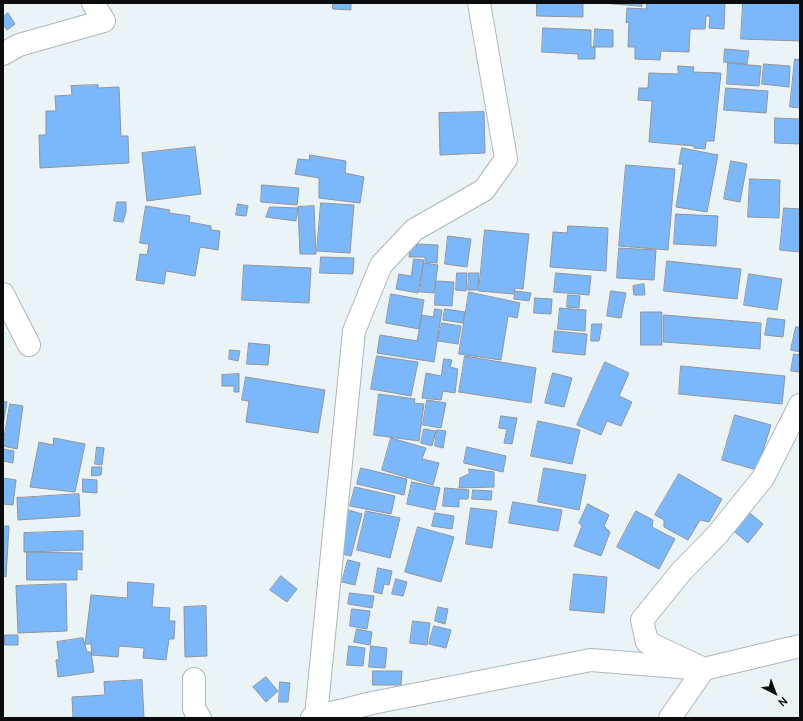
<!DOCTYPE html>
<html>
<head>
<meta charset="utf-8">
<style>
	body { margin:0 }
	#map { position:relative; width:803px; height:721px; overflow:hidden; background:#eaf3f6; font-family:Cabin,sans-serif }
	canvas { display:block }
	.frame { position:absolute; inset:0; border:4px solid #0a0c0e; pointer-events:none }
	.north { position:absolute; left:755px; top:673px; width:40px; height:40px; -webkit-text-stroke:3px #eaf3f6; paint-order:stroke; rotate:138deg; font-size:11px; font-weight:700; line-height:16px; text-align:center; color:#0a0c0e }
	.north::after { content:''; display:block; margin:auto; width:14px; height:18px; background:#0a0c0e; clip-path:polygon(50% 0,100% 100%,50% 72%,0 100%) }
</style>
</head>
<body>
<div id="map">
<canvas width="803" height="721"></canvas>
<div class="frame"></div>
<div class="north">N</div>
</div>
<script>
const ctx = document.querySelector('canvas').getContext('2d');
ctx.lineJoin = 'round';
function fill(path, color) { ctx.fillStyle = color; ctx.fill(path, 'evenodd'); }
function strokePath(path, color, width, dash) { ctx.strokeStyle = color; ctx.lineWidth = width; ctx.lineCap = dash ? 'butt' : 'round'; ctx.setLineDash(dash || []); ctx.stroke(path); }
const building = new Path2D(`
	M 333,3 L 351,3 L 351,10 L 333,9 Z
	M 537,3 L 583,3 L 583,17 L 537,16 Z
	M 603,3 L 642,3 L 642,6 Z
	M 647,3 L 725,3 L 724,29 L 709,28 L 710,16 L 706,16 L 705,29 L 690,29 L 689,52 L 661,51 L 660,60 L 635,59 L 635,47 L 628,47 L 629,22 L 626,23 L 627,8 L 646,9 Z
	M 743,3 L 800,3 L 800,41 L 741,39 Z
	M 8,13 L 15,24 L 7,30 L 3,24 L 3,17 Z
	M 543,28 L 591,30 L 591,47 L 595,47 L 595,59 L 578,59 L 578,54 L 542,52 Z
	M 595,29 L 613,30 L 613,47 L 594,47 Z
	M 725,49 L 749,51 L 747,64 L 724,62 Z
	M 795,59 L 800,60 L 800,108 L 790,107 Z
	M 728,63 L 761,66 L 759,86 L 727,84 Z
	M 764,64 L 790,66 L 789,87 L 762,84 Z
	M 678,66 L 694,67 L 693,72 L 721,73 L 714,141 L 706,141 L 705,149 L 694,148 L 694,146 L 649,142 L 652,101 L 638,100 L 639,88 L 648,88 L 649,73 L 678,74 Z
	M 98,85 L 98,88 L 119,87 L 121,136 L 128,136 L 129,163 L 40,168 L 39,135 L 46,135 L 46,111 L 56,111 L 55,96 L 72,95 L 71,86 Z
	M 726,88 L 768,91 L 766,113 L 724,110 Z
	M 484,112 L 485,153 L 440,155 L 439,113 Z
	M 775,118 L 800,119 L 800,144 L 775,143 Z
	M 195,147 L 201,194 L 147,201 L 142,153 Z
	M 682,148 L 718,155 L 707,212 L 676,207 L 683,164 L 679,164 Z
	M 310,155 L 346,161 L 345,173 L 364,177 L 360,203 L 319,198 L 319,178 L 295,174 L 298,159 L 309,160 Z
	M 731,161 L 747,164 L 740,202 L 724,199 Z
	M 626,165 L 675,169 L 668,250 L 619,246 Z
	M 750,179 L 780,180 L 779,218 L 748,217 Z
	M 262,185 L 299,188 L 297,205 L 261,202 Z
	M 117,202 L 126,202 L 126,212 L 123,222 L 114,221 Z
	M 321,203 L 354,205 L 350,253 L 317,251 Z
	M 238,204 L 248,206 L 246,216 L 236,215 Z
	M 146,206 L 170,210 L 169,213 L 190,216 L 189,222 L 211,226 L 211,230 L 220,231 L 218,250 L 200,247 L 195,276 L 166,271 L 164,284 L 136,280 L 140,254 L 147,255 L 149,244 L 140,243 Z
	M 314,206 L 316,254 L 300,254 L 298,207 Z
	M 270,207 L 298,208 L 296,221 L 266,217 Z
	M 784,208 L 800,209 L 800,252 L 780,250 Z
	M 676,214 L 718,216 L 716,246 L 674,244 Z
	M 568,226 L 608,228 L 606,271 L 550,267 L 553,232 L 567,233 Z
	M 485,230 L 529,234 L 523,289 L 515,288 L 514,294 L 479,291 Z
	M 448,236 L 471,239 L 467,267 L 445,264 Z
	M 417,244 L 438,245 L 437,263 L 425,262 L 425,257 L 409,257 L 410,247 L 416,247 Z
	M 619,248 L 656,250 L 654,280 L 617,278 Z
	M 321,257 L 354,258 L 353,274 L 320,273 Z
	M 414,259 L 424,260 L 418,293 L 396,289 L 399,274 L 411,276 Z
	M 667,261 L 741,269 L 737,299 L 664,291 Z
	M 424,263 L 438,265 L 434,293 L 420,292 Z
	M 244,265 L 311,268 L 309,303 L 242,300 Z
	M 457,273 L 467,273 L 466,291 L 456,290 Z
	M 469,273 L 479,273 L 478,290 L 468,290 Z
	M 556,273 L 591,276 L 589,295 L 554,292 Z
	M 749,274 L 782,279 L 777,310 L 744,305 Z
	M 436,281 L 454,282 L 452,306 L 435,305 Z
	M 644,284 L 645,295 L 634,295 L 633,286 Z
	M 516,291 L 531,293 L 529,301 L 514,299 Z
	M 611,291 L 626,293 L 621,318 L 607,316 Z
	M 469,292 L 520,303 L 517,318 L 508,316 L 501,360 L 459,354 Z
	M 391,294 L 424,300 L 419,329 L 386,323 Z
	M 568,295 L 580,296 L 579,308 L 567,307 Z
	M 535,298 L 552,299 L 551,314 L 534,313 Z
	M 560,308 L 586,310 L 585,331 L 558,329 Z
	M 435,309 L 442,310 L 434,362 L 377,353 L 380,335 L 417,341 L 422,315 L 433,317 Z
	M 445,309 L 465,312 L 463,323 L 443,320 Z
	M 641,312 L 662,312 L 662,345 L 641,345 Z
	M 664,315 L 761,323 L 760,349 L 664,342 Z
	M 768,318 L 785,320 L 783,337 L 765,335 Z
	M 442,323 L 461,326 L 458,344 L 438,341 Z
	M 592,324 L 602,324 L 599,341 L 591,341 Z
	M 796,327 L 800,327 L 800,352 L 791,350 Z
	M 555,331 L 587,334 L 585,355 L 553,352 Z
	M 249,343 L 270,345 L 268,365 L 247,364 Z
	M 230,350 L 240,351 L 238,361 L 229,359 Z
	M 794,354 L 800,355 L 800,372 L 791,371 Z
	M 377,356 L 418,362 L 411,396 L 371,389 Z
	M 465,356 L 536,368 L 531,403 L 459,392 Z
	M 444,359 L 452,360 L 450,367 L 458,369 L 455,393 L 443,391 L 441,400 L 422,398 L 426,373 L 441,376 Z
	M 605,362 L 629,373 L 619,396 L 632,402 L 621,426 L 607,421 L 601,435 L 577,425 Z
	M 681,366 L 785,376 L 782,404 L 679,394 Z
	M 553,373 L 572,378 L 564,407 L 545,403 Z
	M 239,374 L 239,392 L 234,392 L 234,386 L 222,386 L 222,375 Z
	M 246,377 L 325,390 L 318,433 L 246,422 L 249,401 L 242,400 Z
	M 379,394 L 415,399 L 414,403 L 424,404 L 419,441 L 374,435 Z
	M 427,400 L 446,403 L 441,428 L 423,425 Z
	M 3,401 L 7,402 L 3,425 Z
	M 10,404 L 23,406 L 17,449 L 3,446 Z
	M 735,415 L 771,425 L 757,470 L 722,460 Z
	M 501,416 L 517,418 L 512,444 L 504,443 L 507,429 L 499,428 Z
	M 538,421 L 580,430 L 572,464 L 531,456 Z
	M 424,429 L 436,431 L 432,446 L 421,443 Z
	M 437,430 L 446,431 L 443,448 L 435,446 Z
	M 54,438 L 85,444 L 75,492 L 30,487 L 39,442 L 53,445 Z
	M 391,438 L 426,448 L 422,459 L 439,463 L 433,485 L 382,470 Z
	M 97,447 L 104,448 L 102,465 L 95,464 Z
	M 467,447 L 506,456 L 503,472 L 464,463 Z
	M 3,449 L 14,451 L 13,463 L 3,461 Z
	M 92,467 L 102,467 L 101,475 L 92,476 Z
	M 361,468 L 407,479 L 404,495 L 357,484 Z
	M 544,468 L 586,475 L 579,510 L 538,502 Z
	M 469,469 L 494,472 L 494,487 L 459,488 L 460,478 L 469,474 Z
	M 679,474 L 722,499 L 709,522 L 700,520 L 688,540 L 664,527 L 664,520 L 655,515 Z
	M 3,478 L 16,480 L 13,505 L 3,504 Z
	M 83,479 L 97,480 L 97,493 L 83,492 Z
	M 412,482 L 440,488 L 435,510 L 407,504 Z
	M 355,487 L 395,496 L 391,514 L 350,506 Z
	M 445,488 L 469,490 L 468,499 L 459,499 L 459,507 L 443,506 Z
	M 473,490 L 492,491 L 491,500 L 472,499 Z
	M 79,494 L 80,516 L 18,520 L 17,498 Z
	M 513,502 L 562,510 L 558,531 L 509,523 Z
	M 588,504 L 609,515 L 604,526 L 610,532 L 601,556 L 574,546 L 582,526 L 579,523 Z
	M 471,508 L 497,511 L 492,548 L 466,544 Z
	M 745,509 L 763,524 L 748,543 L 729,527 Z
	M 349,510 L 362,514 L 351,556 L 338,553 Z
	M 366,511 L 400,518 L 390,558 L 357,550 Z
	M 636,511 L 653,520 L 652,527 L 675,539 L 659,569 L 617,547 Z
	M 435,513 L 454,516 L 452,529 L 432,526 Z
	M 3,526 L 9,526 L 6,577 L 3,576 Z
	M 418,527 L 454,537 L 441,582 L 405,572 Z
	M 83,531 L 83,550 L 24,552 L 24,533 Z
	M 27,552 L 82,553 L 82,570 L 77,569 L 77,580 L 27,580 Z
	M 348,560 L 360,563 L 355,585 L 342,582 Z
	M 378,568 L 392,571 L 389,585 L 384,584 L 382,594 L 374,592 Z
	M 574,574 L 607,577 L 604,613 L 570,610 Z
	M 281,576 L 297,589 L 287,602 L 270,590 Z
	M 396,579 L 407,582 L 403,596 L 392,594 Z
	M 128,582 L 154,584 L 152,607 L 170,608 L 169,621 L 175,621 L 174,639 L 169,639 L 166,660 L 143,658 L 144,648 L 119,646 L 118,657 L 92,655 L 91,644 L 85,644 L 91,595 L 127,598 Z
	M 66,584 L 67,631 L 18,633 L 16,586 Z
	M 350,593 L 374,596 L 372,608 L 348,604 Z
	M 206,606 L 207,656 L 185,657 L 184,607 Z
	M 438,607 L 448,609 L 445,624 L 435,621 Z
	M 352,609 L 370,611 L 367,629 L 350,626 Z
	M 413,621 L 430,623 L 427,645 L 410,643 Z
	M 434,626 L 451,630 L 446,648 L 429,644 Z
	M 357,629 L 372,632 L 370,645 L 354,642 Z
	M 5,635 L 18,635 L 18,645 L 5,645 Z
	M 83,638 L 87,652 L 91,652 L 94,672 L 58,677 L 56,660 L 59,659 L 57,642 Z
	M 349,646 L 365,648 L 363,666 L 347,665 Z
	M 371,646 L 387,648 L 385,668 L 369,667 Z
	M 373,671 L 402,671 L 401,685 L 373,685 Z
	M 266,677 L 278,691 L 266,702 L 253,687 Z
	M 142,680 L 144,718 L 73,718 L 72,697 L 105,695 L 104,682 Z
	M 280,682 L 290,683 L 288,702 L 279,702 Z`);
fill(building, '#7ab8fb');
strokePath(building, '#90959b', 1);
const minor = new Path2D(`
	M 3,54 L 19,45 L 104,21 L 93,3
	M 3,294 L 29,345
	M 194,679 L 194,709 L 200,718
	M 316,716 L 354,331 L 381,265 L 414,230 L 484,190 L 506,159 L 479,3
	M 312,718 L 372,703 L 591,660 L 704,669 L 800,646
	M 670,718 L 704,669 L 647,642 L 642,620 L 681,572 L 717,535 L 763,478 L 800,405`);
strokePath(minor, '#afb7ba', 24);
strokePath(minor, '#fff', 22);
</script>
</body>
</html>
